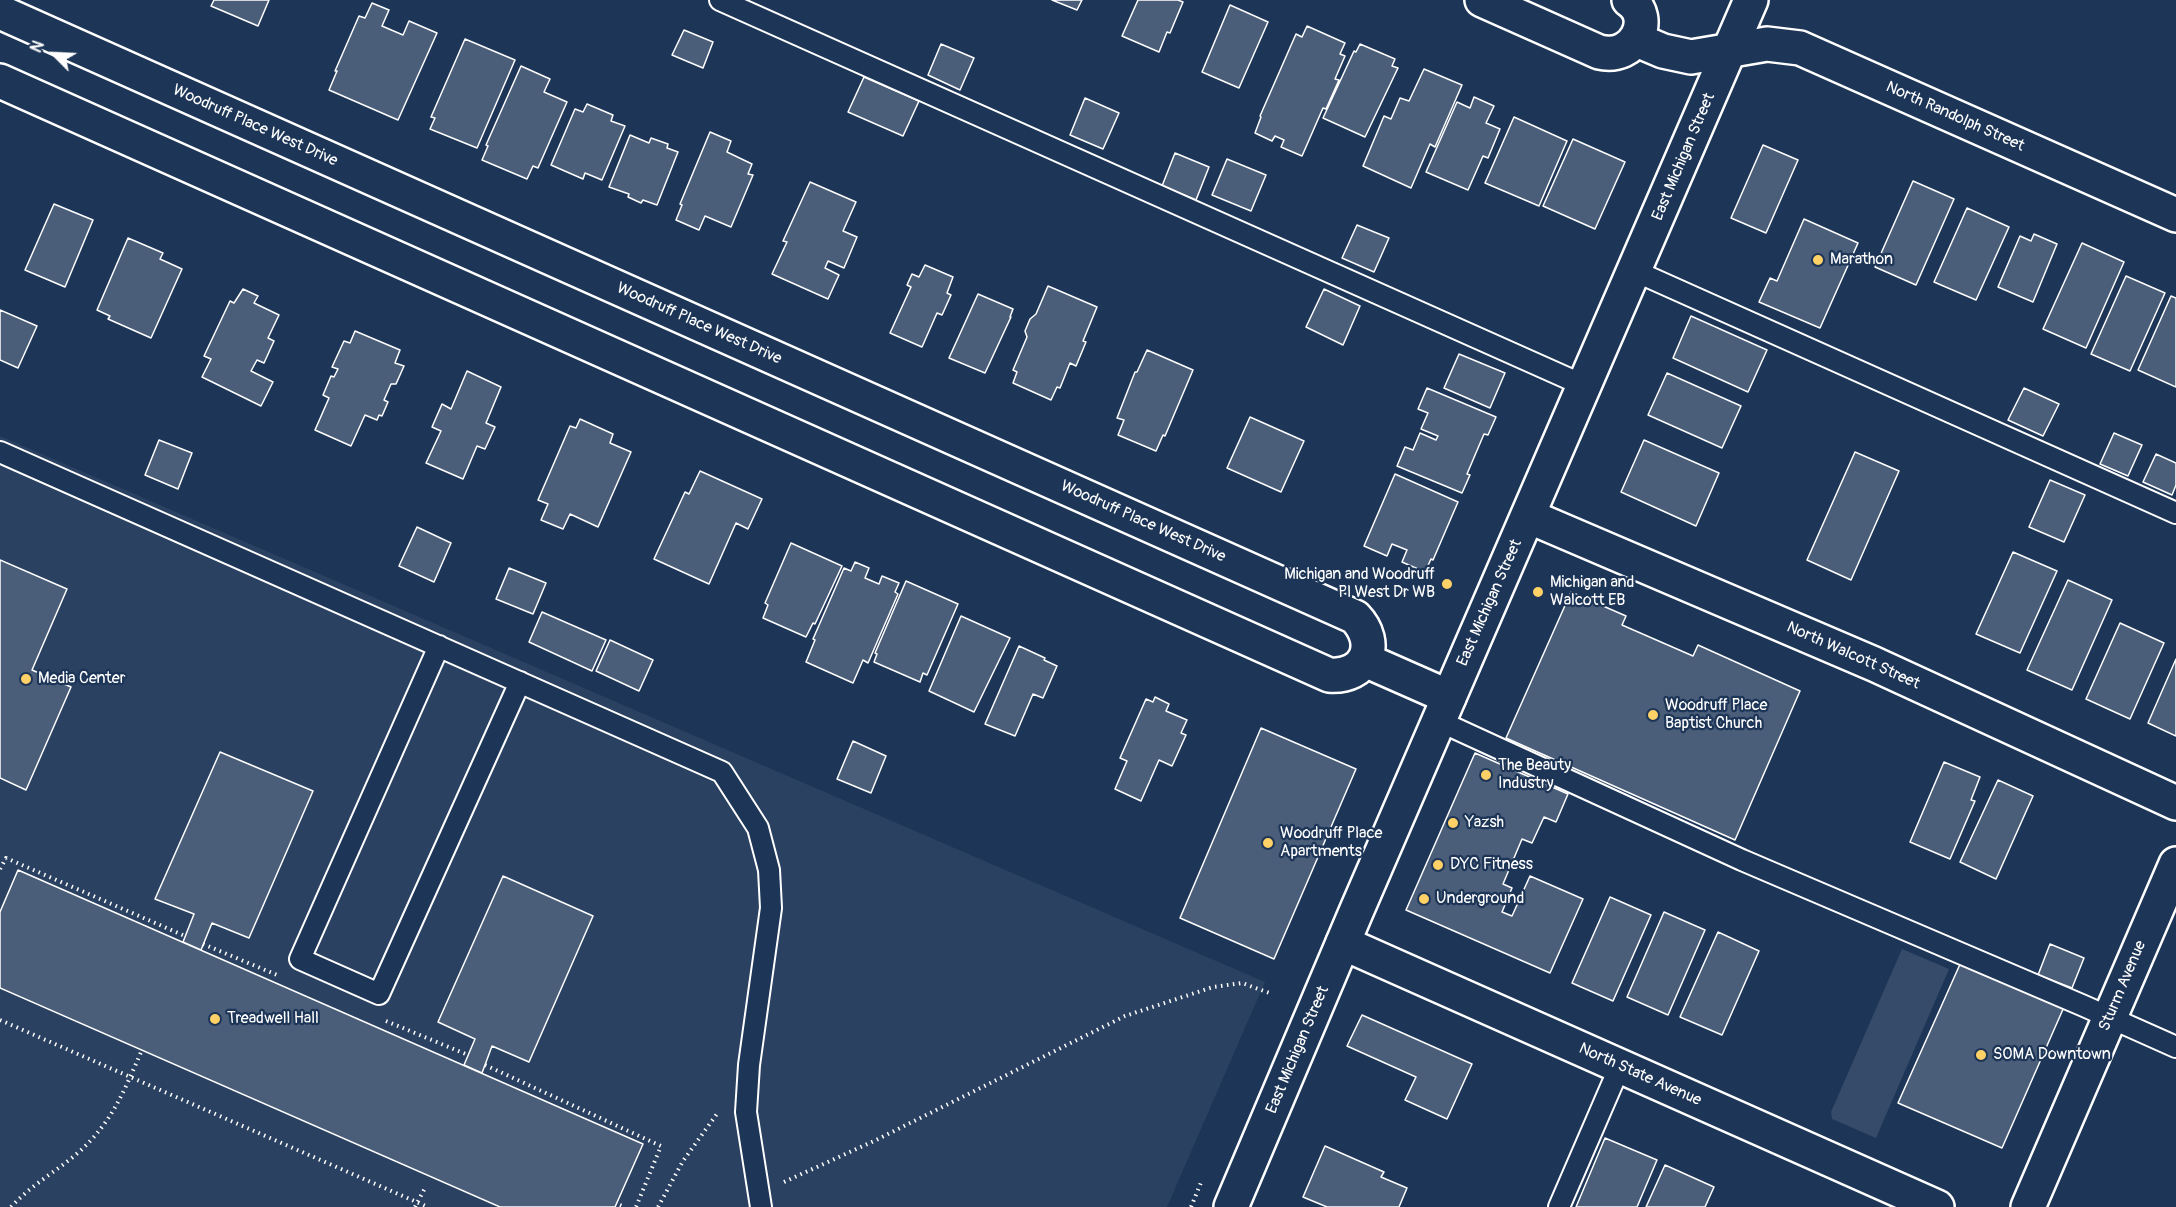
<!DOCTYPE html>
<html>
<head>
<meta charset="utf-8">
<style>
	body { margin:0 }
	#map { position:relative; width:2176px; height:1207px; overflow:hidden; background:#1d3557; font-family:Pangolin,sans-serif }
	canvas { display:block }
	.north { position:absolute; left:24px; top:24px; width:60px; height:60px; -webkit-text-stroke:4px #1d3557; paint-order:stroke; rotate:294deg; font-size:16px; font-weight:700; line-height:24px; text-align:center; color:#fff }
	.north::after { content:''; display:block; margin:auto; width:21px; height:27px; background:#fff; clip-path:polygon(50% 0,100% 100%,50% 72%,0 100%) }
</style>
</head>
<body>
<div id="map">
<canvas width="2176" height="1207"></canvas>
<div class="north">N</div>
</div>
<script>
const ctx = document.querySelector('canvas').getContext('2d');
ctx.lineJoin = 'round';
function fill(path, color) { ctx.fillStyle = color; ctx.fill(path, 'evenodd'); }
function strokePath(path, color, width, dash) { ctx.strokeStyle = color; ctx.lineWidth = width; ctx.lineCap = dash ? 'butt' : 'round'; ctx.setLineDash(dash || []); ctx.stroke(path); }
function label(font, color, halo, rows, align = 'center') {
  ctx.font = font + ' Pangolin,sans-serif'; ctx.lineWidth = 4.5; ctx.setLineDash([]); ctx.textBaseline = 'middle'; ctx.strokeStyle = halo; ctx.fillStyle = color; for (const [text, x, y, turn = 0] of rows) {
    ctx.save(); ctx.translate(x, y); ctx.rotate((+turn || 0) * Math.PI / 180); ctx.textAlign = isNaN(turn) ? turn : align; if (halo) ctx.strokeText(text, 0, 0); ctx.fillText(text, 0, 0); ctx.restore();
  }
}
fill(new Path2D(`
	M 0,436 L 1265,982 L 1167,1207 L 0,1207 Z`), '#2a4161');
fill(new Path2D(`
	M 1902,949 L 1949,969 L 1876,1138 L 1832,1119 L 1831,1112 Z`), '#364b69');
const building = new Path2D(`
	M 214,0 L 269,0 L 258,26 L 211,6 Z
	M 1052,0 L 1082,0 L 1077,10 Z
	M 1138,0 L 1178,0 L 1183,2 L 1170,33 L 1167,32 L 1159,52 L 1122,36 Z
	M 372,3 L 389,10 L 382,26 L 403,35 L 409,21 L 437,33 L 398,120 L 329,90 L 337,71 L 335,71 L 359,16 L 365,18 Z
	M 1230,5 L 1268,22 L 1239,88 L 1202,72 Z
	M 1307,26 L 1345,43 L 1340,54 L 1345,56 L 1335,79 L 1339,80 L 1326,109 L 1323,108 L 1302,156 L 1281,147 L 1284,140 L 1275,136 L 1272,141 L 1255,133 L 1261,117 L 1260,116 L 1296,34 L 1302,37 Z
	M 684,30 L 713,42 L 703,68 L 672,55 Z
	M 465,39 L 515,60 L 477,148 L 430,129 L 435,118 L 431,117 Z
	M 941,44 L 974,58 L 960,90 L 928,75 Z
	M 1360,44 L 1395,59 L 1392,66 L 1398,68 L 1365,137 L 1323,118 L 1354,51 L 1356,52 Z
	M 521,66 L 550,79 L 544,92 L 567,102 L 538,168 L 533,166 L 527,179 L 482,160 L 488,146 L 486,145 Z
	M 1424,69 L 1462,85 L 1435,147 L 1430,144 L 1411,188 L 1363,166 L 1384,116 L 1391,119 L 1400,98 L 1409,101 Z
	M 864,77 L 919,101 L 903,136 L 848,112 Z
	M 1474,97 L 1494,106 L 1486,123 L 1500,129 L 1488,158 L 1483,156 L 1468,190 L 1426,172 L 1457,102 L 1470,108 Z
	M 1085,98 L 1119,113 L 1103,149 L 1070,135 Z
	M 587,104 L 613,115 L 611,121 L 625,126 L 602,180 L 585,173 L 583,179 L 551,165 L 575,109 L 583,112 Z
	M 1514,117 L 1567,141 L 1539,206 L 1485,183 Z
	M 710,132 L 731,141 L 727,152 L 752,164 L 748,174 L 753,175 L 731,227 L 705,216 L 699,230 L 676,220 L 682,205 L 680,204 Z
	M 630,135 L 649,143 L 651,138 L 668,144 L 667,148 L 678,152 L 657,205 L 643,200 L 641,203 L 628,197 L 629,194 L 609,187 Z
	M 1573,139 L 1625,162 L 1595,229 L 1543,206 Z
	M 1763,145 L 1798,160 L 1766,233 L 1731,218 Z
	M 1175,153 L 1209,167 L 1196,200 L 1162,186 Z
	M 1227,159 L 1266,175 L 1251,211 L 1212,195 Z
	M 1913,181 L 1954,199 L 1916,285 L 1875,267 Z
	M 810,182 L 856,202 L 843,231 L 857,237 L 844,268 L 828,261 L 825,268 L 839,275 L 828,299 L 772,274 L 787,242 L 783,241 Z
	M 54,204 L 93,220 L 65,287 L 25,270 Z
	M 1967,208 L 2009,227 L 1976,300 L 1934,282 Z
	M 1804,219 L 1858,243 L 1820,328 L 1759,302 L 1770,278 L 1777,281 Z
	M 1357,225 L 1389,238 L 1374,272 L 1342,258 Z
	M 2034,234 L 2057,244 L 2033,302 L 1998,287 L 2020,236 L 2031,241 Z
	M 128,238 L 163,253 L 160,259 L 182,269 L 151,338 L 108,319 L 110,316 L 97,310 Z
	M 2082,243 L 2124,262 L 2086,348 L 2043,329 Z
	M 925,265 L 953,277 L 947,293 L 951,295 L 942,315 L 937,313 L 922,347 L 890,333 L 911,287 L 907,285 L 912,274 L 919,277 Z
	M 2126,276 L 2165,293 L 2130,371 L 2091,354 Z
	M 1048,286 L 1097,307 L 1083,341 L 1086,342 L 1076,366 L 1070,363 L 1060,388 L 1057,387 L 1051,400 L 1013,383 L 1017,372 L 1013,370 L 1027,337 L 1025,331 L 1030,319 L 1036,314 Z
	M 243,289 L 258,296 L 254,303 L 279,315 L 268,338 L 274,341 L 264,363 L 257,360 L 251,371 L 273,382 L 261,406 L 202,377 L 211,359 L 204,356 L 230,301 L 234,303 Z
	M 1324,289 L 1360,306 L 1343,345 L 1306,327 Z
	M 978,294 L 1013,309 L 1010,317 L 1011,317 L 985,373 L 949,358 Z
	M 2171,296 L 2176,298 L 2176,387 L 2138,370 Z
	M 0,310 L 37,326 L 18,368 L 0,360 Z
	M 1691,316 L 1767,350 L 1748,392 L 1673,358 Z
	M 355,331 L 400,350 L 395,363 L 404,366 L 396,384 L 391,384 L 384,400 L 388,402 L 382,416 L 379,415 L 377,420 L 365,415 L 351,446 L 315,430 L 329,398 L 323,395 L 331,376 L 334,377 L 338,369 L 332,367 L 344,341 L 350,343 Z
	M 1147,350 L 1193,370 L 1165,436 L 1163,435 L 1156,451 L 1118,435 L 1124,420 L 1117,418 L 1135,372 L 1137,372 Z
	M 1459,354 L 1505,373 L 1490,408 L 1444,388 Z
	M 467,371 L 501,387 L 486,423 L 495,427 L 485,449 L 477,446 L 463,479 L 426,463 L 441,431 L 432,427 L 442,404 L 451,409 Z
	M 1667,373 L 1741,406 L 1722,448 L 1648,415 Z
	M 1427,388 L 1496,417 L 1488,435 L 1484,434 L 1467,474 L 1470,475 L 1462,493 L 1397,466 L 1405,447 L 1413,450 L 1420,433 L 1436,440 L 1438,436 L 1421,429 L 1428,413 L 1418,409 Z
	M 2024,388 L 2059,404 L 2043,436 L 2008,420 Z
	M 1250,417 L 1304,441 L 1281,492 L 1227,468 Z
	M 580,419 L 613,434 L 610,443 L 631,452 L 598,527 L 570,514 L 563,529 L 541,520 L 548,504 L 538,500 L 570,426 L 576,428 Z
	M 2114,433 L 2142,445 L 2128,476 L 2100,464 Z
	M 159,440 L 192,453 L 178,489 L 145,475 Z
	M 1644,440 L 1719,473 L 1696,526 L 1621,492 Z
	M 1855,452 L 1899,471 L 1851,580 L 1807,560 Z
	M 2156,454 L 2176,463 L 2176,485 L 2172,495 L 2143,482 Z
	M 700,471 L 762,499 L 748,529 L 736,523 L 709,584 L 654,559 L 685,492 L 689,494 Z
	M 1395,474 L 1458,502 L 1433,560 L 1431,559 L 1425,572 L 1402,562 L 1407,550 L 1392,544 L 1387,556 L 1364,546 Z
	M 2050,480 L 2085,495 L 2064,542 L 2029,527 Z
	M 417,527 L 451,543 L 434,582 L 399,566 Z
	M 791,543 L 842,566 L 815,624 L 813,623 L 806,637 L 763,618 L 768,605 L 765,603 Z
	M 2013,552 L 2057,571 L 2020,653 L 1976,634 Z
	M 0,560 L 67,589 L 32,670 L 71,687 L 26,790 L 0,778 Z
	M 855,562 L 869,568 L 865,578 L 879,584 L 882,576 L 899,583 L 895,592 L 898,594 L 868,663 L 863,660 L 853,683 L 806,662 L 815,640 L 813,639 L 844,568 L 851,571 Z
	M 509,568 L 546,583 L 533,614 L 496,599 Z
	M 2068,580 L 2112,600 L 2072,690 L 2027,670 Z
	M 906,581 L 958,604 L 927,675 L 923,673 L 920,682 L 874,662 L 877,654 L 875,653 Z
	M 1571,592 L 1626,616 L 1622,625 L 1693,656 L 1698,645 L 1800,691 L 1735,840 L 1506,738 Z
	M 542,612 L 606,640 L 592,671 L 529,642 Z
	M 961,616 L 1010,638 L 974,712 L 929,691 Z
	M 2120,623 L 2164,643 L 2130,719 L 2086,699 Z
	M 610,640 L 653,660 L 639,691 L 596,671 Z
	M 1019,646 L 1045,658 L 1044,660 L 1057,666 L 1043,698 L 1033,694 L 1015,736 L 985,724 Z
	M 2176,659 L 2176,736 L 2148,723 Z
	M 1155,697 L 1169,704 L 1166,711 L 1187,720 L 1181,733 L 1186,735 L 1172,766 L 1159,760 L 1141,801 L 1115,789 L 1127,761 L 1120,758 L 1146,699 L 1153,702 Z
	M 1261,728 L 1356,769 L 1274,959 L 1180,918 Z
	M 853,741 L 886,756 L 871,793 L 837,779 Z
	M 220,752 L 313,791 L 249,938 L 212,923 L 201,950 L 183,942 L 194,914 L 155,899 Z
	M 1475,753 L 1568,794 L 1556,822 L 1544,817 L 1532,843 L 1522,839 L 1503,884 L 1512,888 L 1502,912 L 1512,916 L 1530,876 L 1583,899 L 1550,973 L 1406,910 Z
	M 1944,762 L 1980,777 L 1971,800 L 1975,801 L 1950,859 L 1910,842 Z
	M 1998,780 L 2033,796 L 1996,879 L 1960,862 Z
	M 18,870 L 643,1144 L 615,1207 L 500,1207 L 0,988 L 0,912 Z
	M 503,876 L 593,916 L 529,1062 L 492,1046 L 482,1073 L 464,1065 L 475,1039 L 438,1022 Z
	M 1610,897 L 1651,915 L 1613,1001 L 1572,983 Z
	M 1664,912 L 1705,930 L 1668,1015 L 1627,997 Z
	M 1718,932 L 1759,951 L 1722,1035 L 1680,1017 Z
	M 2050,944 L 2084,958 L 2072,988 L 2038,975 Z
	M 1961,962 L 2064,1007 L 2002,1148 L 1898,1103 Z
	M 1362,1015 L 1472,1064 L 1447,1119 L 1405,1100 L 1416,1077 L 1347,1046 Z
	M 1605,1138 L 1657,1160 L 1637,1207 L 1576,1207 Z
	M 1325,1146 L 1384,1172 L 1381,1177 L 1407,1188 L 1399,1207 L 1327,1207 L 1303,1197 Z
	M 1665,1165 L 1714,1187 L 1705,1207 L 1646,1207 Z`);
fill(building, '#4a5d79');
strokePath(building, '#fff', 1.5);
const service = new Path2D(`
	M 720,0 L 1585,386
	M 1635,271 L 2176,513
	M 0,452 L 722,772 L 758,828 L 769,870 L 771,908 L 749,1065 L 746,1112 L 761,1207
	M 439,646 L 300,959 L 379,994 L 520,682
	M 1439,721 L 1742,860 L 2084,1006 L 2176,1047
	M 1559,1207 L 1620,1066`);
const minor = new Path2D(`
	M 1482,0 L 1599,52 C 1636,61 1655,17 1629,0
	M 0,12 L 1355,617 C 1381,644 1366,678 1329,675 L 0,81
	M 1637,40 L 1663,51 L 1691,57 L 1767,44 L 1800,48 L 2176,215
	M 1528,516 L 1874,664 L 2176,803
	M 1365,660 L 1449,697
	M 2028,1207 L 2176,864`);
const tertiary = new Path2D(`
	M 1343,943 L 1937,1207`);
const secondary = new Path2D(`
	M 1231,1207 L 1356,912 L 1751,0`);
strokePath(service, '#fff', 24);
strokePath(minor, '#fff', 38);
strokePath(tertiary, '#fff', 38);
strokePath(secondary, '#fff', 38);
strokePath(new Path2D(`
	M 0,869 L 6,858 L 185,936
	M 203,944 L 277,975
	M 0,1020 L 428,1207
	M 386,1021 L 468,1055
	M 485,1065 L 661,1146 L 636,1207
	M 784,1182 L 874,1141 L 1125,1016 L 1213,987 L 1242,983 L 1272,994
	M 620,1205 L 625,1207
	M 11,1207 C 31,1185 57,1171 79,1152 C 113,1121 124,1091 142,1050
	M 415,1207 L 426,1186
	M 658,1207 L 683,1161 L 719,1111
	M 1191,1207 L 1202,1180`), '#fff', 4, [1.5, 4.5]);
strokePath(service, '#1d3557', 20);
strokePath(minor, '#1d3557', 33);
strokePath(tertiary, '#1d3557', 33);
strokePath(secondary, '#1d3557', 33);
for (const [x, y, r, color] of [
	[1818,260,6,"#ffd166"],
	[1447,584,6,"#ffd166"],
	[1538,592,6,"#ffd166"],
	[26,679,6,"#ffd166"],
	[1653,715,6,"#ffd166"],
	[1486,775,6,"#ffd166"],
	[1453,823,6,"#ffd166"],
	[1268,843,6,"#ffd166"],
	[1438,865,6,"#ffd166"],
	[1424,899,6,"#ffd166"],
	[215,1019,6,"#ffd166"],
	[1981,1055,6,"#ffd166"]
]) { const dot = new Path2D(); dot.arc(x, y, r, 0, 2 * Math.PI); ctx.fillStyle = color; ctx.fill(dot); strokePath(dot, '#1d3557', 2); }
label('16px', '#fff', '#1d3557', [
	["North Randolph Street",1955,117,24],
	["Woodruff Place West Drive",255,126,24],
	["East Michigan Street",1684,157,-67],
	["Woodruff Place West Drive",699,324,24],
	["Woodruff Place West Drive",1143,522,24],
	["East Michigan Street",1490,603,-66],
	["North Walcott Street",1853,656,24],
	["Sturm Avenue",2123,986,-67],
	["East Michigan Street",1298,1050,-67],
	["North State Avenue",1640,1075,24]
]);
label('16px', '#fff', '#1d3557', [
	["Marathon",1830,260],
	["Michigan and Woodruff",1435,575,"right"],
	["Pl West Dr WB",1435,593,"right"],
	["Michigan and",1550,583],
	["Walcott EB",1550,601],
	["Media Center",38,679],
	["Woodruff Place",1665,706],
	["Baptist Church",1665,724],
	["The Beauty",1498,766],
	["Industry",1498,784],
	["Yazsh",1465,823],
	["Woodruff Place",1280,834],
	["Apartments",1280,852],
	["DYC Fitness",1450,865],
	["Underground",1436,899],
	["Treadwell Hall",227,1019],
	["SOMA Downtown",1993,1055]
], 'left');
</script>
</body>
</html>
